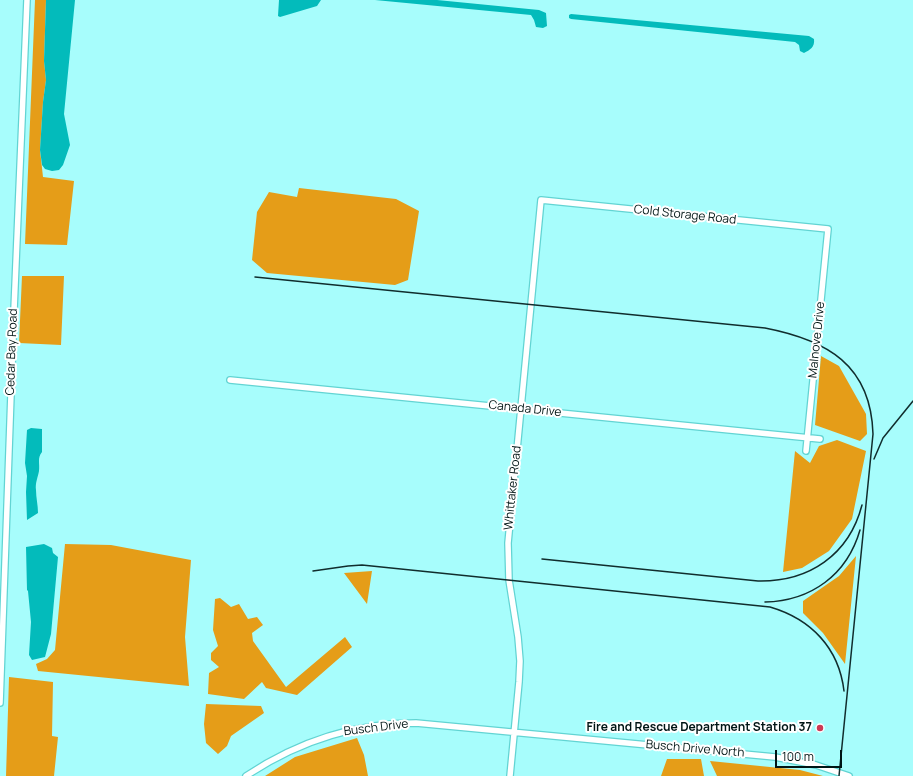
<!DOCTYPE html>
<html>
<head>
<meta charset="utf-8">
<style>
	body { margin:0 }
	#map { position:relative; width:913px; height:776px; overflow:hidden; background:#a7fdfc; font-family:Manrope,sans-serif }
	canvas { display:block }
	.scale { position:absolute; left:775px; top:750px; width:67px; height:18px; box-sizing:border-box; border:2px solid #001515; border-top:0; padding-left:5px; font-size:12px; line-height:14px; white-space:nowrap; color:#001515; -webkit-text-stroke:3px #fff; paint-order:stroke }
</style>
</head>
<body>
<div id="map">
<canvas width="913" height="776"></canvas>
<div class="scale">100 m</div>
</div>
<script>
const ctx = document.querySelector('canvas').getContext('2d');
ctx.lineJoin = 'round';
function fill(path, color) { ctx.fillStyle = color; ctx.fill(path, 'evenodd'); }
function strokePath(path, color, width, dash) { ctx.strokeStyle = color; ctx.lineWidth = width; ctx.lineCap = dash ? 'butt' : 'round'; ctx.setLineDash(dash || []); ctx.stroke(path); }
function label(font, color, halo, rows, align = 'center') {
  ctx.font = font + ' Manrope,sans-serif'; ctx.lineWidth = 4; ctx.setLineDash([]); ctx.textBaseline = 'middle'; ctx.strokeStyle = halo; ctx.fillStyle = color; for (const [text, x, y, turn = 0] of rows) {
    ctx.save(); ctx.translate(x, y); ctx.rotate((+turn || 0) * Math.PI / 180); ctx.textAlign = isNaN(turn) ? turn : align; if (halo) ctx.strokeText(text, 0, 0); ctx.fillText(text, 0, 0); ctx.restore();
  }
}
fill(new Path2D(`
	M 35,0 L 46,0 L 44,61 L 46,80 L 43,102 L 40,150 L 43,177 L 74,181 L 67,245 L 25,244 Z
	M 299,188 L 396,199 L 419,211 L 408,280 L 395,285 L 267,273 L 252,260 L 257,212 L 269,192 L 297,197 Z
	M 22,276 L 64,276 L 61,345 L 19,343 Z
	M 821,356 L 839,366 L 866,414 L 867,434 L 860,441 L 815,425 Z
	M 837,440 L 866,451 L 852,519 L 829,551 L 802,568 L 783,572 L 795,451 L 810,463 L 819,446 Z
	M 65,544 L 111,545 L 191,560 L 185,637 L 189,686 L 38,671 L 36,664 L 47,659 L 55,650 Z
	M 856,556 L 845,664 L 823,633 L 803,613 L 803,601 L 839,576 Z
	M 372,571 L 367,604 L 344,573 Z
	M 220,598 L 231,607 L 239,604 L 248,619 L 257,617 L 263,625 L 252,633 L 253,641 L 286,687 L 345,637 L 352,647 L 297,695 L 266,688 L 262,682 L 244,699 L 208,694 L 209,673 L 219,667 L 211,660 L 211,653 L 218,646 L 213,630 L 215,599 Z
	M 9,677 L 53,682 L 52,736 L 58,737 L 54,776 L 6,776 Z
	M 206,704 L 261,706 L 264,713 L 231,736 L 227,746 L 218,754 L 206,743 L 204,724 Z
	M 357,738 L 364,755 L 368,776 L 265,776 L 295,757 Z
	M 667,759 L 701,759 L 704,776 L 661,776 Z
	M 710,761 L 800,770 L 823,776 L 717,776 Z`), '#e59d18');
fill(new Path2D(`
	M 46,0 L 75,0 L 64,114 L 70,145 L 63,165 L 59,170 L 52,171 L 45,169 L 42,165 L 40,150 L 43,102 L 46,80 L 44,61 Z
	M 279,0 L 321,0 L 317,6 L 280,17 L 278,16 Z
	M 375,0 L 437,0 L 539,10 L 546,13 L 547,26 L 543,28 L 536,27 L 534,20 L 531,15 Z
	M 571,14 L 809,36 L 814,39 C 815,47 810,50 804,53 L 800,51 L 799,45 L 795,42 L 571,19 L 569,18 L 569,15 Z
	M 31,428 L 42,429 L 42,452 C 37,458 40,463 39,471 C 38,477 35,483 36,490 C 36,498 38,505 38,513 L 27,520 L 26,492 L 27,476 L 25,463 L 27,430 Z
	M 44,544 L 52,548 L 53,553 L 58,557 L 51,634 L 45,657 L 32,660 L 29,655 L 31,622 L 28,591 L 27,590 L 26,547 Z`), '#03bbbb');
const minor = new Path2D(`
	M 230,380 L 820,439
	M 0,703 L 14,310 L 27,0
	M 246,776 C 297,742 354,723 416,723 L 775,757 L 816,765 L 849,776
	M 510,776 L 519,682 L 520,661 L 518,637 L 509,580 L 508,543 L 541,200 L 828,229 L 806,451`);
strokePath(minor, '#62d4d3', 8);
strokePath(minor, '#fff', 5.5);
strokePath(new Path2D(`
	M 255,277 L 765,328 C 827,340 871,365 873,434 L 839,776
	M 874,459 L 883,438 L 913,401
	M 542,559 L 758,581 C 809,582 849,555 862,505
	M 313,571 L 348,566 L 362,565 L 770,607 C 811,619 839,648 844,691
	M 765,602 C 811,601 847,575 860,530`), '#112d2d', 1.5);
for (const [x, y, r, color] of [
	[820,728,4,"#cb3a55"]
]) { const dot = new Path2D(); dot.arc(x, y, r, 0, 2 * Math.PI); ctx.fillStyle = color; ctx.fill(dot); strokePath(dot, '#fff', 1.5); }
label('12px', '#001515', '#fff', [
	["Cold Storage Road",685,215,6],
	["Malnove Drive",817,340,-84],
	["Cedar Bay Road",12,352,-88],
	["Canada Drive",525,409,6],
	["Whittaker Road",513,488,-84],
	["Busch Drive",376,728,-7],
	["Busch Drive North",695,749,5]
]);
label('bold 12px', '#001515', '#fff', [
	["Fire and Rescue Department Station 37",812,728]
], 'right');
</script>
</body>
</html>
